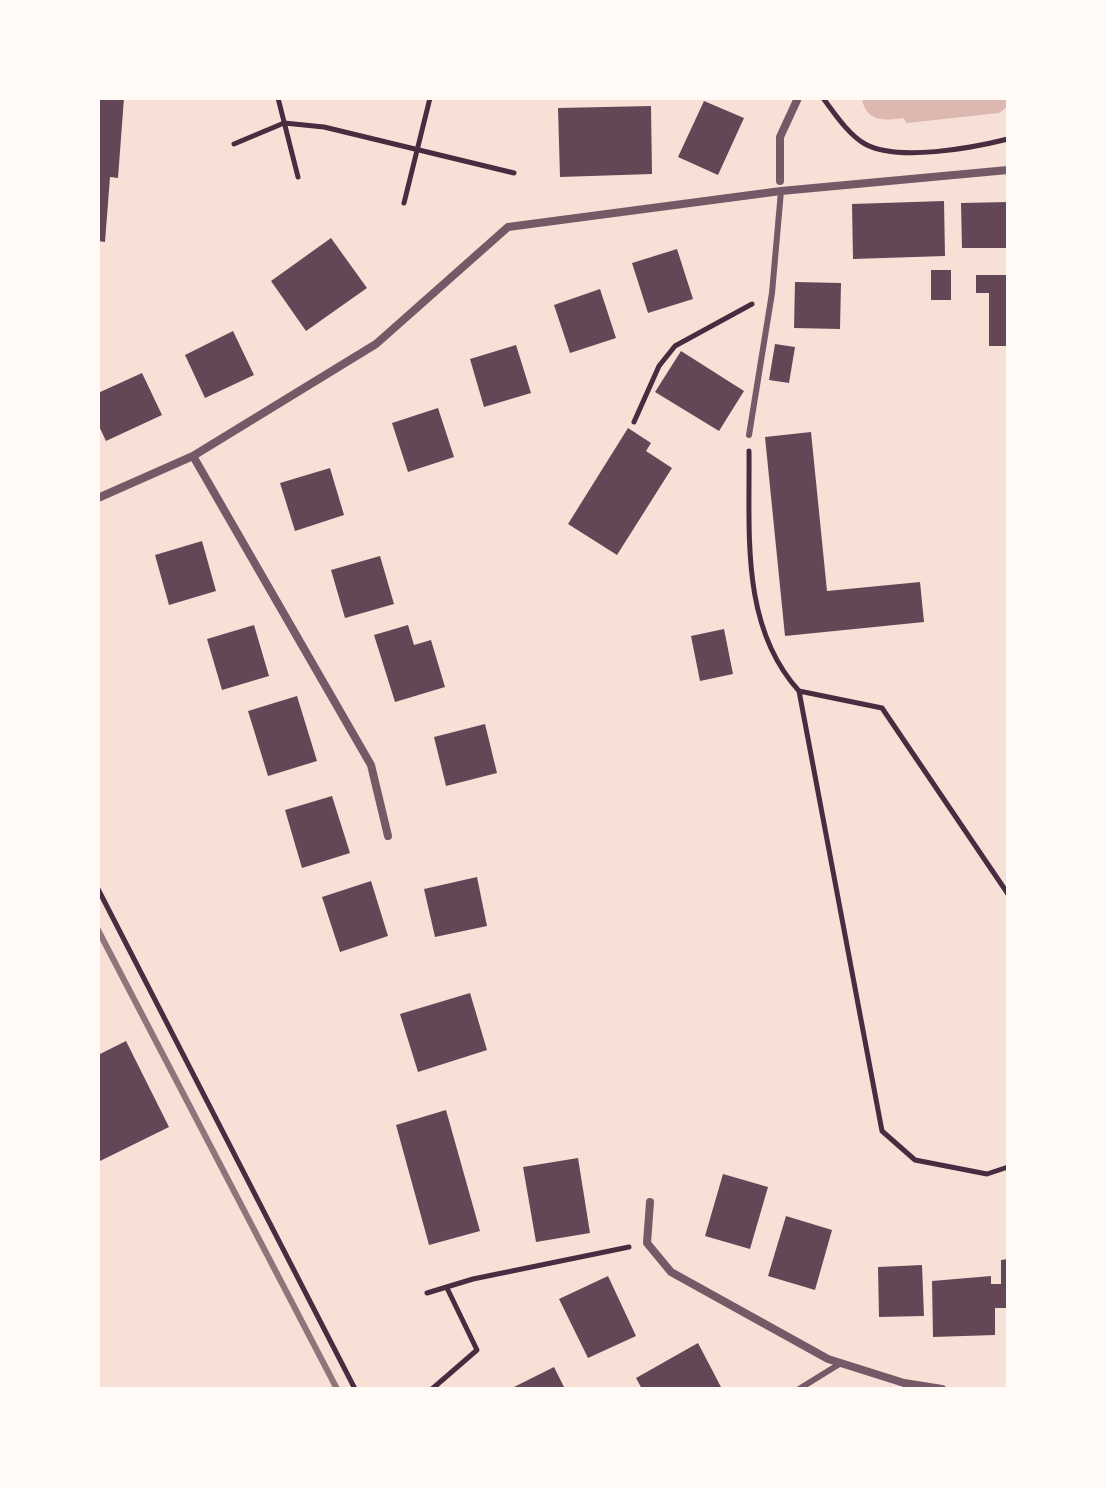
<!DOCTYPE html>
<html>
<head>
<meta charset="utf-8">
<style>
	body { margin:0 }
	#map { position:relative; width:1106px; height:1487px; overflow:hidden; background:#f7e1d7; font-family:Roboto,sans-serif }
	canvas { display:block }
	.frame { position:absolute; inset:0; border:100px solid #fffaf5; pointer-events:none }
</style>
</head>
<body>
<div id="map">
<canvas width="1106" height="1487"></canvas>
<div class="frame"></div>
</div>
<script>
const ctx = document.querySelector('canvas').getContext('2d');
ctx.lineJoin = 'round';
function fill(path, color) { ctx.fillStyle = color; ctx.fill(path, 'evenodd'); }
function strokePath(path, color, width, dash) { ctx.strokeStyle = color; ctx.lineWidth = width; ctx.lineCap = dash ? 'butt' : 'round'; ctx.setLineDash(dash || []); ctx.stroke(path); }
fill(new Path2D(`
	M 862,98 L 1008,98 L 1008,106 L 999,113 L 907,123 L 903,118 C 885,121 865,122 862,98 Z`), '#dcb8b0');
fill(new Path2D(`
	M 98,98 L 124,98 L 118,178 L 110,177 L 105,242 L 98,241 Z
	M 704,101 L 744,118 L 718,175 L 678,157 Z
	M 651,106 L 652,174 L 560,177 L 558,108 Z
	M 944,201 L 945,256 L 853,259 L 852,204 Z
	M 1008,202 L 1008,248 L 962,248 L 961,203 Z
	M 331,238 L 367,288 L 306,331 L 271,281 Z
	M 677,249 L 693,299 L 648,313 L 632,263 Z
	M 931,270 L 951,270 L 951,300 L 931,300 Z
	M 976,275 L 1008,275 L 1008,346 L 989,346 L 989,293 L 976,293 Z
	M 795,282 L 841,283 L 840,329 L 794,328 Z
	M 600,289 L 616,338 L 570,353 L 554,305 Z
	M 233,331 L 254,375 L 205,398 L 185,355 Z
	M 775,344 L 795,347 L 789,383 L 769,380 Z
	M 516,345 L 531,393 L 484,407 L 470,359 Z
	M 681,351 L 744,391 L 719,431 L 655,392 Z
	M 142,373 L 162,415 L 106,441 L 98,424 L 98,393 Z
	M 438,408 L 454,457 L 408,472 L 392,423 Z
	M 628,428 L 651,443 L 646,451 L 672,468 L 617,555 L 568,524 Z
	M 811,432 L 827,591 L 920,582 L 924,622 L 785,636 L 765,437 Z
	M 330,468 L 344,515 L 295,531 L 280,483 Z
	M 202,541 L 216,591 L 169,605 L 155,555 Z
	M 380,556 L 394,604 L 345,618 L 331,570 Z
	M 254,625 L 269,676 L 222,690 L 207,639 Z
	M 408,625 L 414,645 L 431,640 L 445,687 L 395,702 L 374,635 Z
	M 724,629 L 733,674 L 700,681 L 691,636 Z
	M 297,696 L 317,761 L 268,776 L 248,711 Z
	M 485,724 L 497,773 L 446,786 L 434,737 Z
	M 332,796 L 350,853 L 302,868 L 285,810 Z
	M 477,877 L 487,926 L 435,937 L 424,889 Z
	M 371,881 L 388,936 L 340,952 L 322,897 Z
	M 470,993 L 487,1050 L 418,1072 L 400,1014 Z
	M 126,1041 L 169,1127 L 98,1162 L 98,1055 Z
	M 446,1110 L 480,1231 L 429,1245 L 396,1125 Z
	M 578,1158 L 590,1233 L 536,1242 L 523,1167 Z
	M 723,1174 L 768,1187 L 750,1249 L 705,1236 Z
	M 786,1216 L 832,1230 L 815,1290 L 768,1276 Z
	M 1008,1259 L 1008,1308 L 995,1308 L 995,1335 L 933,1337 L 932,1281 L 991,1276 L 991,1284 L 1001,1284 L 1001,1260 Z
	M 922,1265 L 924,1316 L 879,1317 L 878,1267 Z
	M 608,1276 L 636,1336 L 588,1358 L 559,1299 Z
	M 698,1343 L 722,1389 L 642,1389 L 636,1378 Z
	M 554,1367 L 565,1389 L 510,1389 Z`), '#644757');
strokePath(new Path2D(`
	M 278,98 L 298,177
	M 823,98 C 835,114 848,134 865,144 C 898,162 972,148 1008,139
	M 234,144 L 284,123 L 324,127 L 514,173
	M 404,203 L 430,98
	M 634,422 L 659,366 L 675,346 L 752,304
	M 749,451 C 750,533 740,626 799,691 L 882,1131 L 915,1160 L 987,1174 L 1008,1167
	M 799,691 L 882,708 L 1008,894
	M 98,889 L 355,1389
	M 427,1293 L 473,1279 L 629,1247
	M 432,1389 L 477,1350 L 447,1288`), '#4a2c40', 5);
strokePath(new Path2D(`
	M 749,435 L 772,293 L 781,191
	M 799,1389 L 841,1363`), '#755966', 6);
strokePath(new Path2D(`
	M 780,181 L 780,137 L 798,98
	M 193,456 L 371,765 L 388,836
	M 98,498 L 193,456 L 376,344 L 508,227 L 781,191 L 1008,170
	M 650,1202 L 647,1243 L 671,1272 L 828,1359 L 904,1383 L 942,1389`), '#755966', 8);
strokePath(new Path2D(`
	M 98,930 L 337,1389`), '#8f747c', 6);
</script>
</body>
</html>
